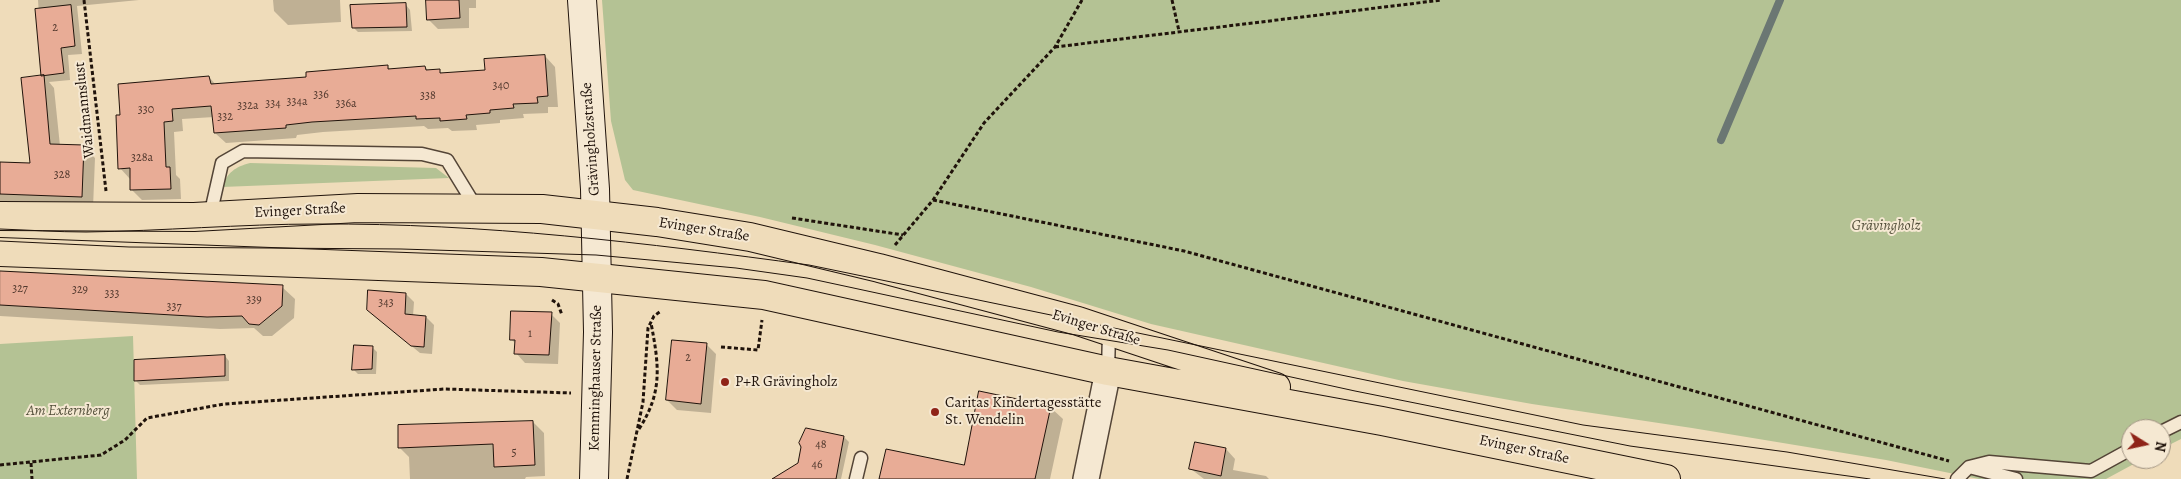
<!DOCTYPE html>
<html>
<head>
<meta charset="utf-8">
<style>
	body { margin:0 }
	#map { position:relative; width:2181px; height:479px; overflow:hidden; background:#efdcba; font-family:Alegreya,serif }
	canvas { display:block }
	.north { position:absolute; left:2121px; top:419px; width:50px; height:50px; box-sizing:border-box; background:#f5e8d2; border:1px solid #a09382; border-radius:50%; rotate:100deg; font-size:14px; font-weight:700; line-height:20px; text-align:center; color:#20130b }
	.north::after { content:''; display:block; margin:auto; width:18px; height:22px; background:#8f2418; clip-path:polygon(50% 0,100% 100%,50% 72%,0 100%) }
</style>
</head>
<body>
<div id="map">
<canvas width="2181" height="479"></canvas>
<div class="north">N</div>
</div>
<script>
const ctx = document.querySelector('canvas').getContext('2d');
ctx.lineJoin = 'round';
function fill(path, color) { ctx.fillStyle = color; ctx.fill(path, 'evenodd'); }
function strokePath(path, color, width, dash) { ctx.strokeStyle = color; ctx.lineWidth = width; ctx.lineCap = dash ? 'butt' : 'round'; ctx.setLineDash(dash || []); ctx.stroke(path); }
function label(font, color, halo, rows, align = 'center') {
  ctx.font = font + ' Alegreya,serif'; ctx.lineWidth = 4; ctx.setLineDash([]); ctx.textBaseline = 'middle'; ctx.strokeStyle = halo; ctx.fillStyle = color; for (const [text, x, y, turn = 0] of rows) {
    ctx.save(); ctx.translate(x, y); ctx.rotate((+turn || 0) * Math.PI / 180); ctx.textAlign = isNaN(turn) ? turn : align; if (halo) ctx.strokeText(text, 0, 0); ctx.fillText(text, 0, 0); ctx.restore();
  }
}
fill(new Path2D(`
	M 602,0 L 2181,0 L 2181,439 L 2161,449 L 2161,429 L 2131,429 L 2131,459 L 2143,459 L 2106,479 L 1979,479 L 1886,460 L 1692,428 L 1532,404 L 1403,381 L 1151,324 L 1031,287 L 875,245 L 760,217 L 633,190 L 625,180 L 611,121 Z
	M 250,163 L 436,168 L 449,178 L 222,187 C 228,172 235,167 250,163 Z
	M 133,336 L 137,479 L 0,479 L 0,344 Z`), '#b4c294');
fill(new Path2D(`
	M 38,0 L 139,0 L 77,6 L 82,54 L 68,55 L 70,80 L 49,82 L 54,88 L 60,146 L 83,147 L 95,158 L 93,208 L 0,204 L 0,163 L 31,164 L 43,77 Z
	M 273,0 L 340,0 L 341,22 L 288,25 L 274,11 Z
	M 427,0 L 476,0 L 476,8 L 469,8 L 469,28 L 438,29 L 428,19 Z
	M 406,5 L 410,10 L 412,31 L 358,32 L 353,27 Z
	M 545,56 L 555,67 L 558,107 L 548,107 L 548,113 L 523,114 L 524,118 L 500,120 L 500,123 L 476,125 L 477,130 L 452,131 L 448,128 L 428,129 L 424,126 L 323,132 L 297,135 L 296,138 L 226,143 L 215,133 L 214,117 L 182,119 L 183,131 L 174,132 L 176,175 L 180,179 L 181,199 L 142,200 L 132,190 L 130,179 L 120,168 L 117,116 L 209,77 L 216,85 L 308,78 L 387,66 L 391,70 L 425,67 L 429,71 L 439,71 L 443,74 L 487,71 Z
	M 0,272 L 282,287 L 295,299 L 294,318 L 272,336 L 263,336 L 254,328 L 220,329 L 0,316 Z
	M 406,294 L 414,302 L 413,316 L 426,317 L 434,325 L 432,354 L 420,353 L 368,310 Z
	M 551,314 L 560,323 L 558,364 L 525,363 L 516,353 L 516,344 L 511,339 Z
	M 706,344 L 716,354 L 711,413 L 677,410 L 667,400 Z
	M 372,347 L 377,352 L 376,374 L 358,374 L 353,369 Z
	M 225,356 L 229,361 L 229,381 L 140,385 L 136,381 Z
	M 1050,407 L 1063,419 L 1050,479 L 881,479 L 964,466 Z
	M 533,422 L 544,433 L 545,476 L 526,477 L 525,479 L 410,479 L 409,457 L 400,448 Z
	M 844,437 L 849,442 L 841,479 L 799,479 Z
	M 1226,449 L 1235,459 L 1233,470 L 1266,476 L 1269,479 L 1204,479 L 1191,469 Z`), '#0003');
strokePath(new Path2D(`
	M 1721,140 L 1780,0`), '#6b7773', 8);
const building = new Path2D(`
	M 426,0 L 459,0 L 460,18 L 427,20 Z
	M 406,3 L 407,27 L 352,28 L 350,5 Z
	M 71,5 L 75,46 L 61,48 L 64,73 L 41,76 L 35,9 Z
	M 545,55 L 548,96 L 537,97 L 538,103 L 513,104 L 514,108 L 490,110 L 490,113 L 466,115 L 467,119 L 440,121 L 440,118 L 416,119 L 416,116 L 312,122 L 286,125 L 286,128 L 214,133 L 211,106 L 172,109 L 173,121 L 164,122 L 166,167 L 170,167 L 171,189 L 130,190 L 130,168 L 118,169 L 116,115 L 120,115 L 118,84 L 209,76 L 211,84 L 306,77 L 306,72 L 388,65 L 388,69 L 425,66 L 426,70 L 440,69 L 440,73 L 485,70 L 484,59 Z
	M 44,75 L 50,144 L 84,145 L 82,197 L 0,194 L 0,162 L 30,163 L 21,78 Z
	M 0,271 L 283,285 L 282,306 L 259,325 L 249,324 L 242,316 L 207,317 L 0,305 Z
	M 368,290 L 406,293 L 405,314 L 426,316 L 424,347 L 411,346 L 367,310 Z
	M 511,311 L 552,312 L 549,355 L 514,354 L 515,340 L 510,340 Z
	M 672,340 L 707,343 L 701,404 L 666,400 Z
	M 354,345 L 373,346 L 372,369 L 352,370 Z
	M 225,355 L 225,376 L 134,381 L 134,360 Z
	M 979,391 L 1051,406 L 1035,479 L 879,479 L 886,449 L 964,465 Z
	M 533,421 L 535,465 L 494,467 L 493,444 L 398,448 L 398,425 Z
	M 806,428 L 844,436 L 836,479 L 772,479 L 798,463 L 801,447 L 799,443 Z
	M 1195,442 L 1226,448 L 1221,476 L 1189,469 Z`);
fill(building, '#e8ac96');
strokePath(building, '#20130b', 1);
const lane = new Path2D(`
	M 210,216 L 222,163 L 243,151 L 422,154 L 447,160 L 477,209
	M 1108,371 L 1109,333
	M 2161,432 L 2181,422
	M 1969,467 L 2016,479
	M 856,479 L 861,458
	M 1957,479 L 1969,467 L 1989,462 L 2091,471 L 2131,449`);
const street = new Path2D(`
	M 1086,479 L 1108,371`);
const secondary = new Path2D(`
	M 582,0 L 595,189 L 598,332 L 594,479`);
const primary = new Path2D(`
	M 0,216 L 194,217 L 358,208 L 542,209 L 657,222 L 750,237 L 879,268 L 1078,321 L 1276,387
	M 0,252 L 541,272 L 764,295 L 1108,371 L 1382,421 L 1666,479`);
strokePath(lane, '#544537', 15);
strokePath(street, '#544537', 28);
strokePath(secondary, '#20130b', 30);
strokePath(primary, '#20130b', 30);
strokePath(new Path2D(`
	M 84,0 L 106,191
	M 1172,0 L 1179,31
	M 1055,47 L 1442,0
	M 933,200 L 1184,251 L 1949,461
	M 792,218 L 903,235
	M 895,245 L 933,200 L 984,123 L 1055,47 L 1082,0
	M 552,300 L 558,304 L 562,315
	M 721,347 L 758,350 L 762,320
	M 639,429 C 663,392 659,365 651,323
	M 31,463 L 32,479
	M 0,465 L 101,455 L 125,440 L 147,418 L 224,404 L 445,389 L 571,393
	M 627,479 L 643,402 L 648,328 L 654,316 L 661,311`), '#20130b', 3, [4, 2.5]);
strokePath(lane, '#f5e8d2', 12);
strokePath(street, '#f5e8d2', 25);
strokePath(secondary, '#f5e8d2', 28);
strokePath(primary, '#efdcba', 28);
strokePath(new Path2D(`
	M 0,229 C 28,230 57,232 86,232 C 163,231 240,224 318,224 C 482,223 647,243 809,265 L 1583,425 L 1787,452 L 1945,479
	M 0,241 L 129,247 L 401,249 L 596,255 L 736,268 L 807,278 L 1058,332 L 1168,350 L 1355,391 L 1630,446 L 1870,479`), '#20130b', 1);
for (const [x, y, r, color] of [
	[725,382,5,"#8f2418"],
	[935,412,5,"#8f2418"]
]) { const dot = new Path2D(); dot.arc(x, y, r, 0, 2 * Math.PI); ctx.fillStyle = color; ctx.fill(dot); strokePath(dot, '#f5e8d2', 2); }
label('12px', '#52392e', null, [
	["2",55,28],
	["340",501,86],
	["336",321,95],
	["338",428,96],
	["334a",297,102],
	["334",273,104],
	["336a",346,104],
	["332a",248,106],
	["330",146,110],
	["332",225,117],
	["328a",142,158],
	["328",62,175],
	["327",20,289],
	["329",80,290],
	["333",112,294],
	["339",254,300],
	["343",386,303],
	["337",174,307],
	["1",530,334],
	["2",688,358],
	["48",821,445],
	["5",514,453],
	["46",817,465]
]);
label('15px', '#20130b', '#f5e8d2', [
	["Waidmannslust",85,110,-96],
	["Grävingholzstraße",591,139,-94],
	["Evinger Straße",300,211,-3],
	["Evinger Straße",704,230,9],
	["Evinger Straße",1096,328,17],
	["Kemminghauser Straße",596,378,-89],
	["Evinger Straße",1524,450,12]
]);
label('italic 15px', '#54503b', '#f5e8d2', [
	["Grävingholz",1886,226],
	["Am Externberg",68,411]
]);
label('15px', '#20130b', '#f5e8d2', [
	["P+R Grävingholz",735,382],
	["Caritas Kindertagesstätte",945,403],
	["St. Wendelin",945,420]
], 'left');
</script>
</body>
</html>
